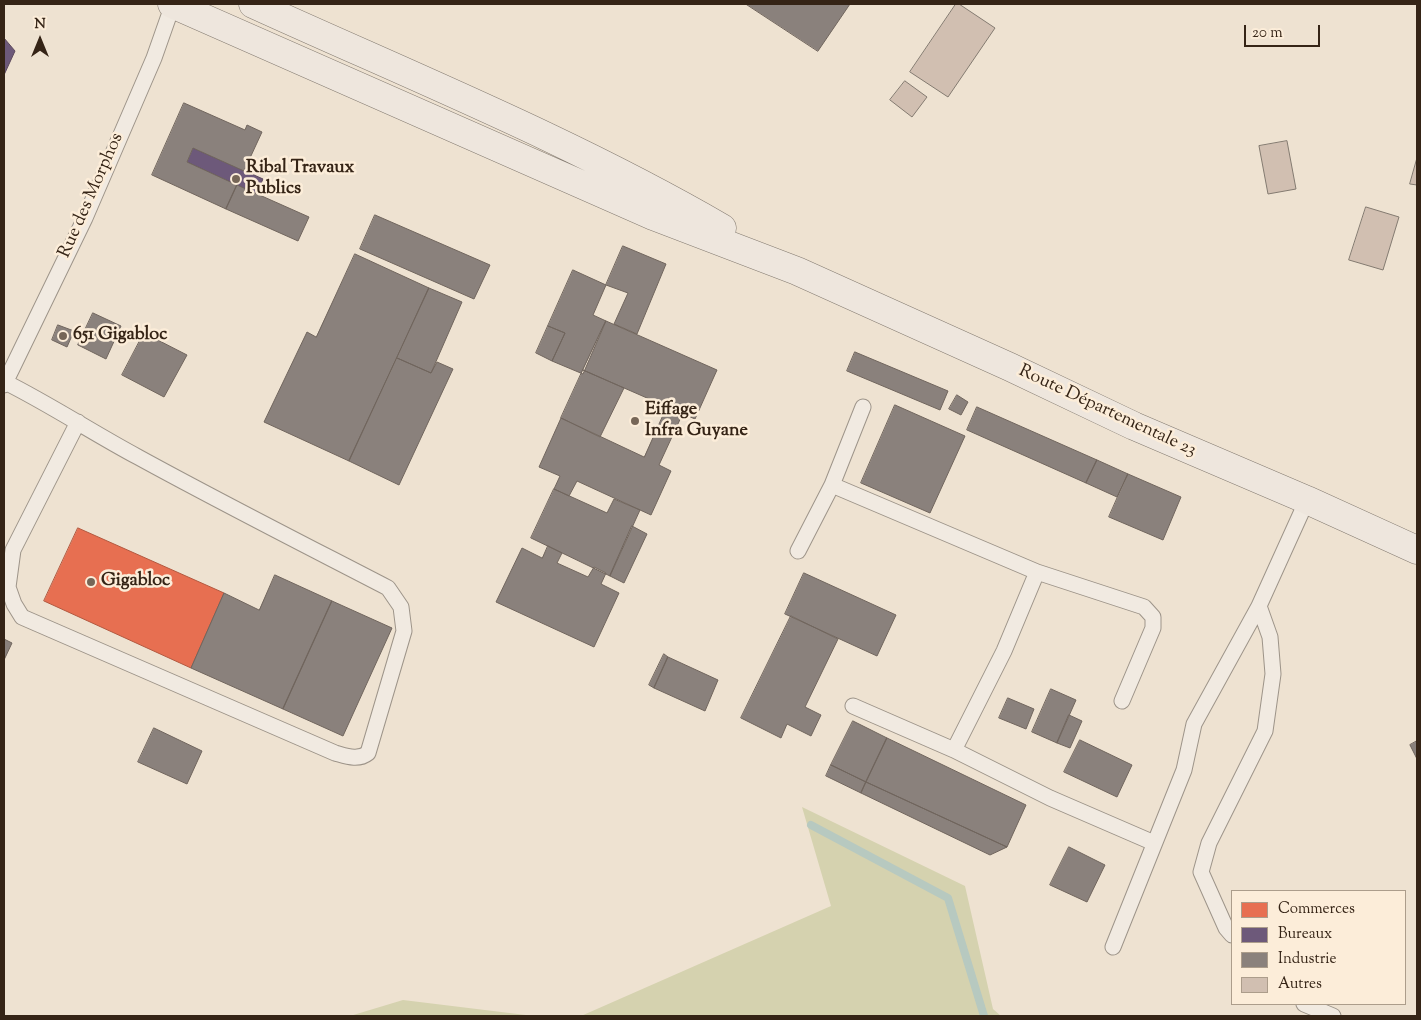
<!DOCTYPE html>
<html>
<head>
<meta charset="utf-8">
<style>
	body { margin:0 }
	#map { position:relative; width:1421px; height:1020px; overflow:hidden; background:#eee2d1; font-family:"Sorts Mill Goudy",serif }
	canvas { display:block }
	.frame { position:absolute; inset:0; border:5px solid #352416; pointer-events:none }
	.legend { position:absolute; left:1231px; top:890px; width:175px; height:115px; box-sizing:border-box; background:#fcedd9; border:1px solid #ac9d8b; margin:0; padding:6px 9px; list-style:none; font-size:15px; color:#352416 }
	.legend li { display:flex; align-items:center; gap:10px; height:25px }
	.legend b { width:25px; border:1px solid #ac9d8b }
	.north { position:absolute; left:15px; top:15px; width:50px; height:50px; -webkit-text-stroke:4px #fcedd9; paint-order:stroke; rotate:0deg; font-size:14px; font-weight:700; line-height:20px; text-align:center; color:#352416 }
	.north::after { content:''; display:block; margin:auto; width:18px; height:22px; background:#352416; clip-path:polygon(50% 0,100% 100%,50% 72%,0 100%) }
	.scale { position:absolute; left:1244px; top:25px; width:76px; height:22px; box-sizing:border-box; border:2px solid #352416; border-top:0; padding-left:6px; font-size:15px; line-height:18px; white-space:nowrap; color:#352416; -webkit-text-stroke:4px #fcedd9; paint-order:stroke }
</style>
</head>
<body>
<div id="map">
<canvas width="1421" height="1020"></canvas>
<div class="frame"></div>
<ul class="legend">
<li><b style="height:14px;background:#e76f51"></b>Commerces</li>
<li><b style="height:14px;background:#6d597a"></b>Bureaux</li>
<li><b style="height:14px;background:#8a817c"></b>Industrie</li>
<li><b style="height:14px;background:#d1bfb1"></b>Autres</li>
</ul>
<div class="north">N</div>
<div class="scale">20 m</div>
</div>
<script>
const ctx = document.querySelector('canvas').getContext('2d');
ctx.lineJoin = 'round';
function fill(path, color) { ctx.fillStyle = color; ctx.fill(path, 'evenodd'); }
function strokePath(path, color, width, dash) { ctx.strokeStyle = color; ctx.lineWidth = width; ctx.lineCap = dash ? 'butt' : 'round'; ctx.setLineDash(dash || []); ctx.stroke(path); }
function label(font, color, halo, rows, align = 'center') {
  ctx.font = font + ' "Sorts Mill Goudy",serif'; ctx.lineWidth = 5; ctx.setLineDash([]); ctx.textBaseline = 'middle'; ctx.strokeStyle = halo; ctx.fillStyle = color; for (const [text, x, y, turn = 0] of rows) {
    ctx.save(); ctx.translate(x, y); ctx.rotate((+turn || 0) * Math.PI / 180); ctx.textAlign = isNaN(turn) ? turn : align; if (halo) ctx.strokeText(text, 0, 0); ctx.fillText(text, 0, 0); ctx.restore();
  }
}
fill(new Path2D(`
	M 802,807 L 965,886 L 993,1009 L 1001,1016 L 581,1016 L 831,906 Z
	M 403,1000 L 534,1016 L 350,1016 Z`), '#d5d2af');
const shops = new Path2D(`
	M 78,528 L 224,593 L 191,668 L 44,601 Z`);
fill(shops, '#e76f51');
strokePath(shops, '#b2583f', 1);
const offices = new Path2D(`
	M 4,38 L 15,51 L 4,75 Z
	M 193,148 L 263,179 L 256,194 L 187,162 Z`);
fill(offices, '#6d597a');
strokePath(offices, '#5c495c', 1);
const industry = new Path2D(`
	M 746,4 L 850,4 L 818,51 Z
	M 184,103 L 245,130 L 247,125 L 262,132 L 244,171 L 193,148 L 187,162 L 237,185 L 226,209 L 152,175 Z
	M 237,185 L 309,217 L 298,241 L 226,209 Z
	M 375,215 L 490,265 L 474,299 L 360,249 Z
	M 623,246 L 666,264 L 637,334 L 614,324 L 628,293 L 606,285 Z
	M 355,254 L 429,288 L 349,461 L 264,422 L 307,332 L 316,337 Z
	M 573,270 L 606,285 L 593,315 L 606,321 L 583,374 L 552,361 L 565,333 L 548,326 Z
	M 429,288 L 462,302 L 431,373 L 397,358 Z
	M 93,313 L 121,326 L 106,359 L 78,345 Z
	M 606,321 L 717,370 L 695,419 L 583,370 Z
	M 58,325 L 74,331 L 67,347 L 52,340 Z
	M 548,326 L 565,333 L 552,361 L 536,353 Z
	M 144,333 L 187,355 L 164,397 L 122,375 Z
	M 855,352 L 948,391 L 940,410 L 847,371 Z
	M 397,358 L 431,373 L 437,362 L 453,369 L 399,485 L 349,461 Z
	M 583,370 L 624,388 L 600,437 L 561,418 Z
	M 957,395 L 968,402 L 961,415 L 949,409 Z
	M 895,405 L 965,436 L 930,513 L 861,483 Z
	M 667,407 L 683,413 L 659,465 L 671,471 L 651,515 L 577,481 L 569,496 L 554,489 L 560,476 L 539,467 L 561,418 L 644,457 Z
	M 977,407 L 1097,460 L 1086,483 L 967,430 Z
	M 1097,460 L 1128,474 L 1117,497 L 1086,483 Z
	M 1128,474 L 1181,497 L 1163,540 L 1109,517 Z
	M 554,489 L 607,513 L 614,499 L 640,510 L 610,576 L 531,538 Z
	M 632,526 L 647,534 L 624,583 L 610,576 Z
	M 548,546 L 562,553 L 557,563 L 588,577 L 594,567 L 606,573 L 601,584 L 619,593 L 594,647 L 496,602 L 522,548 L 542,558 Z
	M 804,573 L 896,615 L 877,656 L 785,614 Z
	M 275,575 L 332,601 L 283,709 L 191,668 L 224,593 L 259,610 Z
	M 332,601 L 392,628 L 343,736 L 283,709 Z
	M 791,616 L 838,639 L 805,707 L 821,715 L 811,736 L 787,724 L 781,738 L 741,718 Z
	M 4,639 L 12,643 L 4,660 Z
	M 664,654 L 668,657 L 654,688 L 649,685 Z
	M 668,657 L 718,680 L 705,711 L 654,688 Z
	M 1051,689 L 1076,700 L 1057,743 L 1032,732 Z
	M 1008,698 L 1034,709 L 1026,729 L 999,718 Z
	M 1069,715 L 1082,721 L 1070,748 L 1057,743 Z
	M 853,721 L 887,738 L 866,782 L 831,765 Z
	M 154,728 L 202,751 L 187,784 L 138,762 Z
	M 887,738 L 1026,805 L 1007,847 L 866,782 Z
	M 1080,740 L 1132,765 L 1117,797 L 1064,772 Z
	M 1417,741 L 1417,759 L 1410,745 Z
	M 831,765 L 866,782 L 861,793 L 826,776 Z
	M 866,782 L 1007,847 L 990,855 L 861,793 Z
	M 1069,847 L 1105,865 L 1087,902 L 1050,885 Z`);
fill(industry, '#8a817c');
strokePath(industry, '#70655d', 1);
strokePath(new Path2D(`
	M 811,825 L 948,898 L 984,1016`), '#b7c9c0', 8);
const building = new Path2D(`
	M 956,4 L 959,4 L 995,28 L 948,97 L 910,72 Z
	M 905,81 L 927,97 L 912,117 L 890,100 Z
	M 1287,141 L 1296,189 L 1268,194 L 1259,146 Z
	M 1417,158 L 1417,185 L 1410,184 Z
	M 1366,207 L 1399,217 L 1383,270 L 1349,260 Z`);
fill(building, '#d1bfb1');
strokePath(building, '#837a70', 1);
const lane = new Path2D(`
	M 5,382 C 51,405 93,433 138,457 C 220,502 305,545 388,588 L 401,607 L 404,631 L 368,753 C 358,761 346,756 335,753 L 22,617 L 14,604 L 8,587 L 13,550 L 78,422
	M 4,385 L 85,218 L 154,58 L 173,4
	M 832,485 L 1037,572
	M 798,551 L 832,485 L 863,407
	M 1122,701 L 1153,628 L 1153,617 L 1144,607 L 1037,572 L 1004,651 L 954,750 L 1050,798 L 1154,843
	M 853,706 L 954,750
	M 1232,935 L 1226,928 L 1201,872 L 1209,843 L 1265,731 L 1273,674 L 1270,637 L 1259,606
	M 1113,947 L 1184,770 L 1194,724 L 1259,606 L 1307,500
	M 1304,1004 L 1333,1016`);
const primary = new Path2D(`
	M 172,4 L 653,216 L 797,271 L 1010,367 L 1134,426 L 1307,500 L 1417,550
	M 253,4 C 411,76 572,141 722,228`);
strokePath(lane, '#9d9489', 17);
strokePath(primary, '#837a70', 29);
strokePath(lane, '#f1eae1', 15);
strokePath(primary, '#eee6dd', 28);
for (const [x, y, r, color] of [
	[236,179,5,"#766657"],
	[63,336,5,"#766657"],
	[635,421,5,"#766657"],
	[91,582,5,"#766657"]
]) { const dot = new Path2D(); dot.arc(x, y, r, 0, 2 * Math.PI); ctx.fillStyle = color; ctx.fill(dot); strokePath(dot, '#fcedd9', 2); }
label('bold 18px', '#352416', '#fcedd9', [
	["Ribal Travaux",246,169],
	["Publics",246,190],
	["651 Gigabloc",73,336],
	["Eiffage",645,411],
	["Infra Guyane",645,432],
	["Gigabloc",101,582]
], 'left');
label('18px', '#352416', '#fcedd9', [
	["Rue des Morphos",92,196,-66],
	["Route Départementale 23",1107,412,25]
]);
</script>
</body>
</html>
